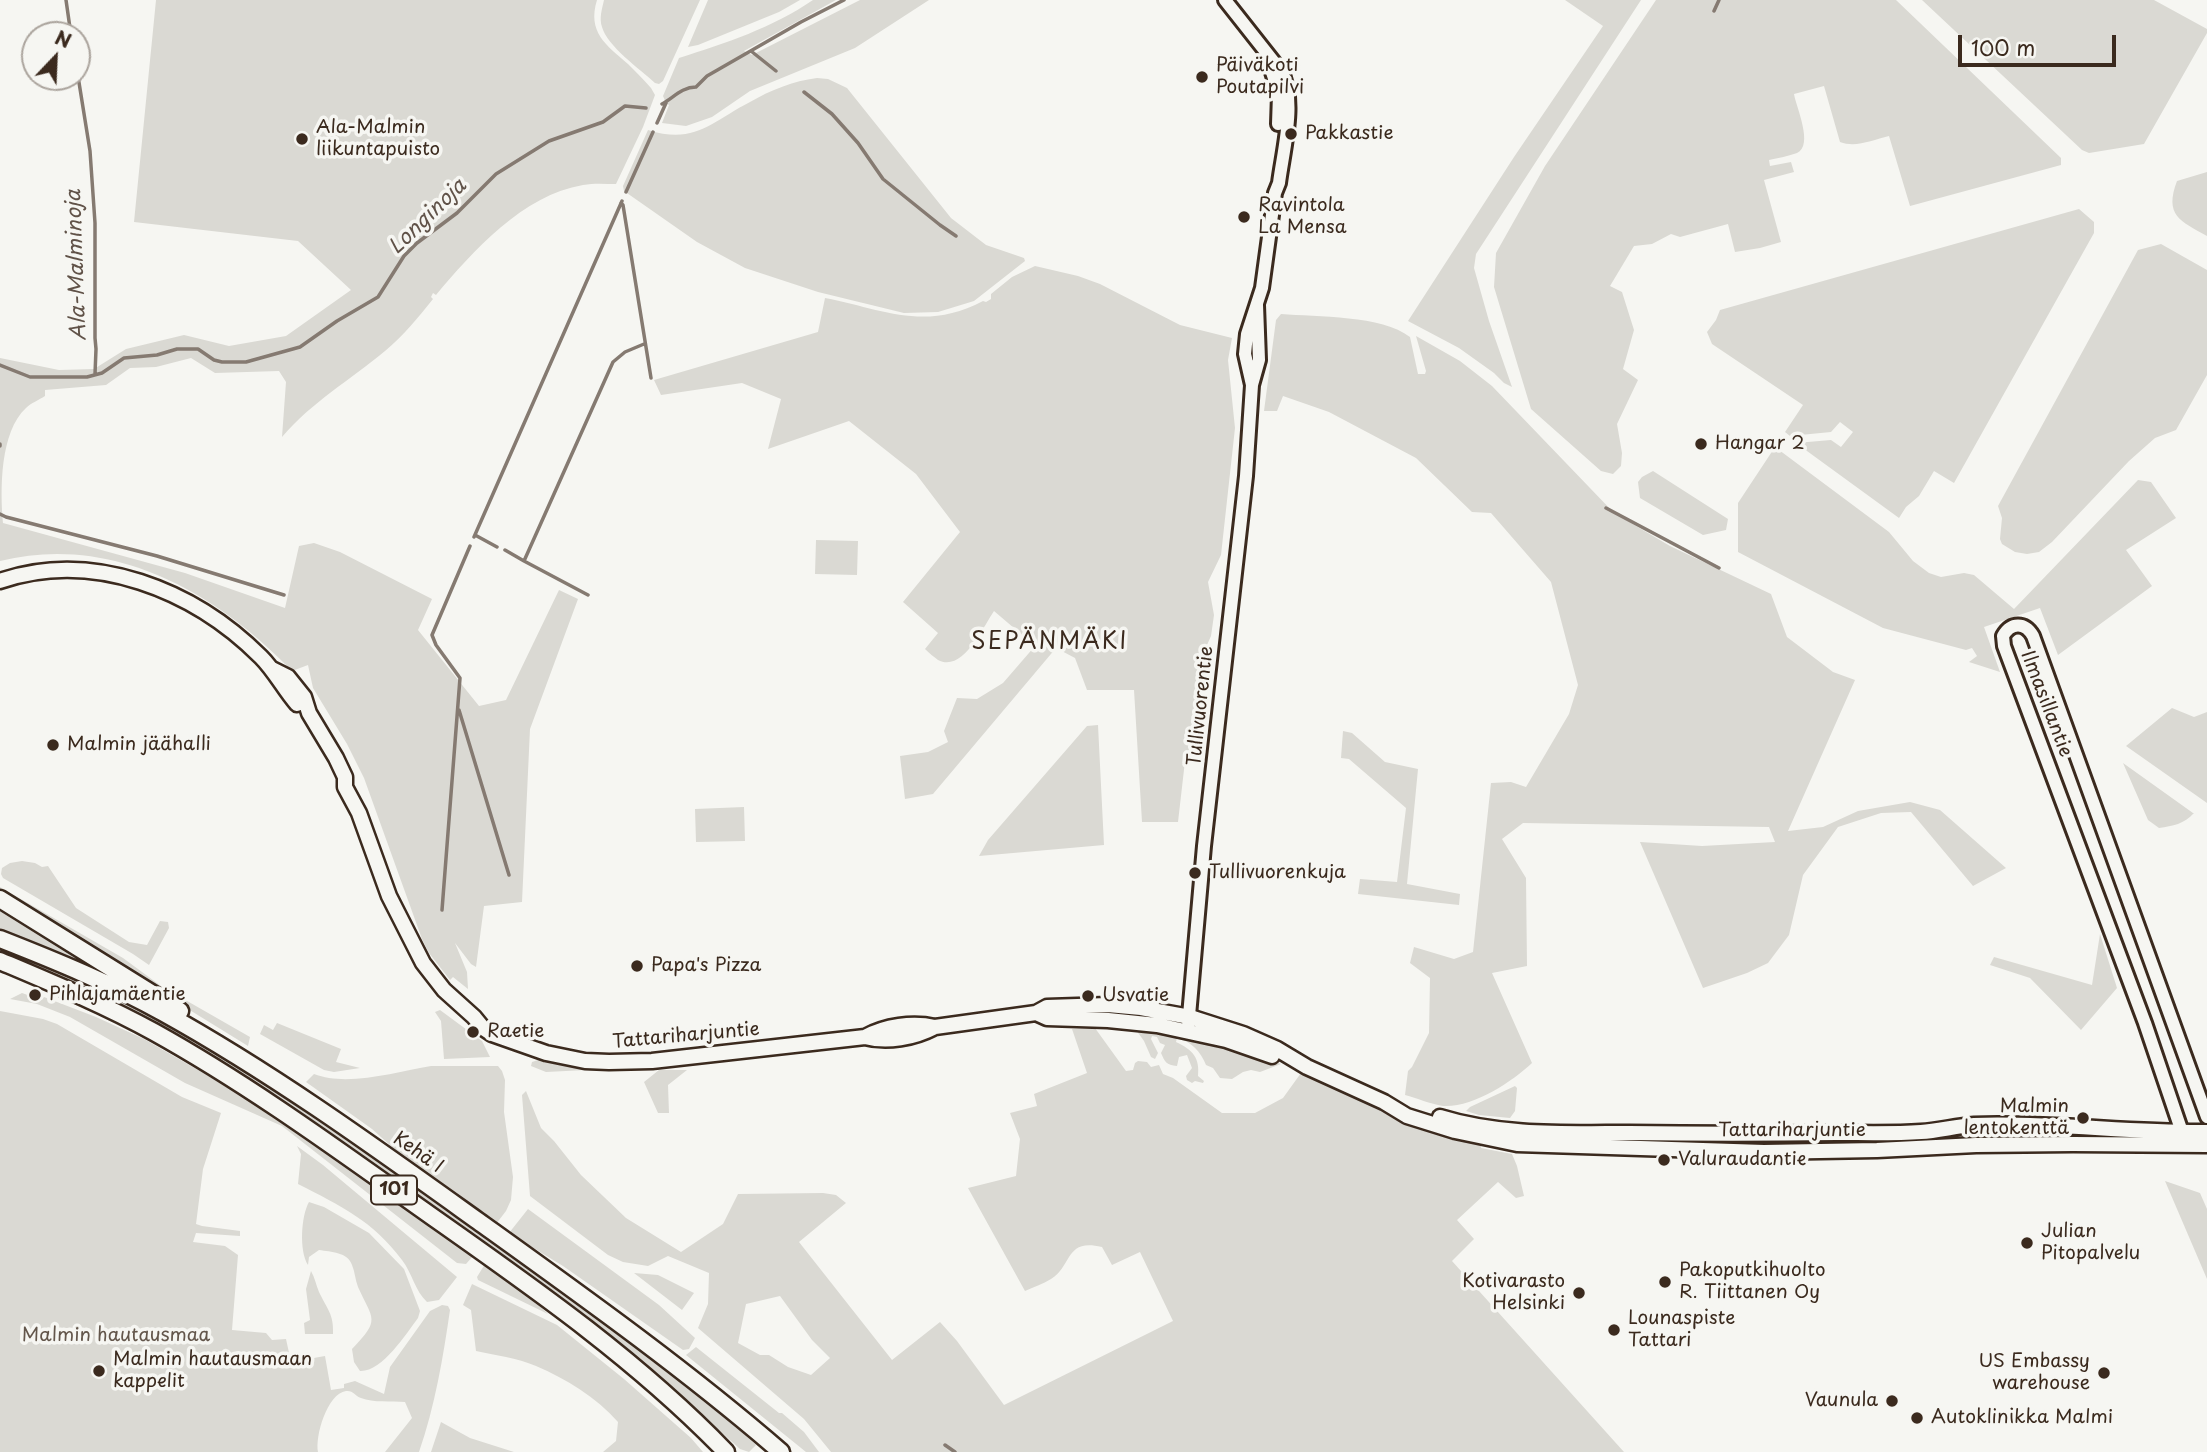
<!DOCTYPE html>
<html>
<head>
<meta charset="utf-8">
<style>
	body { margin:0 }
	#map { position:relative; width:2207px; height:1452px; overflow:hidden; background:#f6f6f2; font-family:"Playpen Sans",sans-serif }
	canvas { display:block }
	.north { position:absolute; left:21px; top:21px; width:70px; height:70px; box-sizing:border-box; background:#f6f6f2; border:2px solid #aba49d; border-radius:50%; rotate:23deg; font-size:19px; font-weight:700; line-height:28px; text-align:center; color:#3b2a1e }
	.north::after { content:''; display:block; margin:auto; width:24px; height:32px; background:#3b2a1e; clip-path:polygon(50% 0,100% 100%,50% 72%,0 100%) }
	.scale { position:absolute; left:1958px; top:35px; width:158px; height:32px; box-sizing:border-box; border:4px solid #3b2a1e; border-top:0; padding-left:9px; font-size:21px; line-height:24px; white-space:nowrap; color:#3b2a1e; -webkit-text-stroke:5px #f6f6f2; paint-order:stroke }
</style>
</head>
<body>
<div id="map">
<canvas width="2207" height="1452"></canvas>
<div class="north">N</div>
<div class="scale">100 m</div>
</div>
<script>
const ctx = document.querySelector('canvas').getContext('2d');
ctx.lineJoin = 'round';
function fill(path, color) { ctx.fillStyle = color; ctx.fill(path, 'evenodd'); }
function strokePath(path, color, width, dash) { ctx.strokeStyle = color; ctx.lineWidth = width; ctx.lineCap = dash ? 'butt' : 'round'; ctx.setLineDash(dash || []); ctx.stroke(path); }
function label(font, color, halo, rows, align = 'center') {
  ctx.font = font + ' "Playpen Sans",sans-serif'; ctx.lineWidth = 7; ctx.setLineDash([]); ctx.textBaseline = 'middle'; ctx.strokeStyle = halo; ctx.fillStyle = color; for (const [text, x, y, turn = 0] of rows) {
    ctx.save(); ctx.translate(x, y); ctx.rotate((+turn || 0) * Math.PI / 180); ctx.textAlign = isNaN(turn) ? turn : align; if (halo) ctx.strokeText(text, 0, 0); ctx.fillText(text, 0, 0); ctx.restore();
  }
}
fill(new Path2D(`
	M 156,0 L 597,0 C 587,32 606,45 628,64 C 636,72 644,80 651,88 L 655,95 L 643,127 L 616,184 C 605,184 594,183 583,185 C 523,195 473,251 436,295 L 433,293 L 431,297 L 433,299 C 418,318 403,336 385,351 C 349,381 313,401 282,437 L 286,382 L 279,371 L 215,373 L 191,358 L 156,367 L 130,368 L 106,385 L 45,390 L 45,396 C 39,400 31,403 26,408 C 0,432 0,489 3,523 L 185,573 L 285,608 L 299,546 L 314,543 L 340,552 L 432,599 L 418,630 L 479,706 L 506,700 L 559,590 L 578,599 L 530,729 L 522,902 L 484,906 L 476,967 L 471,964 L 455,943 L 467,972 L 468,989 L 453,977 L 450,980 L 429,953 L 422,939 L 364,778 L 347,744 L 313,688 L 308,665 L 292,671 C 217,593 113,533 0,561 L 0,358 L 59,370 L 94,369 L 126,349 L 184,335 L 229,346 L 286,336 L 351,290 L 298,241 L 134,222 Z
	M 604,0 L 700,0 L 663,81 L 659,84 L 655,83 C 640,69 607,46 602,27 C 599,18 602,9 604,0 Z
	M 708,0 L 800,0 L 779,12 L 698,45 L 688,47 Z
	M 813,0 L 836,0 L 744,51 L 752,55 L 860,0 L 929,0 L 855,48 L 750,91 L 712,117 L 686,126 L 662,123 L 669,105 L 666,103 L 663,96 L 679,58 C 726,43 772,28 813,0 Z
	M 1565,0 L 1641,0 L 1476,254 L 1474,268 L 1489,321 L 1512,387 L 1504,383 L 1494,373 L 1459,348 L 1408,321 L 1514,157 L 1603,26 Z
	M 1656,0 L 1896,0 L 2061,158 L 2061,165 L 1910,206 L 1889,136 C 1872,140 1856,148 1840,142 L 1824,86 L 1794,94 C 1796,107 1814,145 1797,153 C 1789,156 1778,158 1769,160 L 1770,166 L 1791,162 L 1794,172 L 1764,180 L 1781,242 L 1760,248 L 1735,252 L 1728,224 L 1680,237 L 1671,234 L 1652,244 L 1634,246 L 1610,286 L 1622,292 L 1634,330 L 1623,369 L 1638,380 L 1617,424 L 1622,453 L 1621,466 L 1613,474 L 1601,471 L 1531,409 L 1494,287 L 1496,253 L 1545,166 Z
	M 1922,0 L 2154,0 L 2207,29 L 2207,33 L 2144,144 L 2089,153 L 2082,150 Z
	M 817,78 L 828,79 L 847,88 L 951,218 L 986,245 L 1024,258 L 1025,261 L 974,301 L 938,312 L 904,313 L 818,292 L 745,268 L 697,242 L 624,191 L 623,186 L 648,130 C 695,145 711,122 750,102 C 771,90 793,81 817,78 Z
	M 2207,172 L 2207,236 C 2180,221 2164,215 2177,181 Z
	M 2079,209 L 2094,222 L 2094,233 L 1954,483 L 1934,471 L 1919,496 L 1906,507 L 1899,518 L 1796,443 L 1831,440 L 1841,447 L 1853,432 L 1840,422 L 1831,432 L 1790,436 L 1785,432 L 1803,405 L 1712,344 L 1707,332 L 1716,320 L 1720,310 Z
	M 2161,244 L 2207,270 L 2207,375 L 2176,430 L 2155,438 L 2129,461 L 2052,542 L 2039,552 L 2027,554 L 2015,552 L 2002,544 L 2000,539 L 2002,518 L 1998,506 L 2138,250 Z
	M 1035,266 L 1078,276 L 1100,284 L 1180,325 L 1232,338 L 1228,360 L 1235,428 L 1221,555 L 1208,582 L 1214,615 L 1211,636 L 1199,663 L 1196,691 L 1206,717 L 1201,750 L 1185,761 L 1178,822 L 1142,822 L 1134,690 L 1087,690 L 1075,658 L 1056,648 L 933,794 L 905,799 L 900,756 L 928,752 L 948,742 L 944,731 L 957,698 L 977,699 L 1003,683 L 1035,646 L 994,611 C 983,627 963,673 938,660 C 934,657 929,653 925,649 L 938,633 L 903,602 L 960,532 L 916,474 L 849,421 L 768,449 L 781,399 L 742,383 L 661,395 L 654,380 L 818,332 L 825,298 C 882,309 925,332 983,301 L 986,302 L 991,299 L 991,294 L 1012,277 Z
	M 1281,314 C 1317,317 1382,315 1410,337 L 1418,374 L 1425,374 L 1426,371 L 1416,336 L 1460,361 L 1492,386 L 1614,513 L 1670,546 L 1771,594 L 1787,637 L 1833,672 L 1855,680 L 1788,831 L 1823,827 L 1858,811 L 1910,802 L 1940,810 L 2006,868 L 1973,886 L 1911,812 L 1881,813 L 1838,827 L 1803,875 L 1789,935 L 1768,963 L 1747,973 L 1703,988 L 1640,842 L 1702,846 L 1775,842 L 1769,827 L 1523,823 L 1502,839 L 1526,878 L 1527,966 L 1492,973 L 1532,1063 C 1512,1082 1472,1108 1443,1106 C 1430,1104 1417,1098 1405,1095 L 1408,1071 L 1412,1067 L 1429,1033 L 1430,978 L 1410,963 L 1414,947 L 1454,959 L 1473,952 L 1491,783 L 1511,782 L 1526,787 L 1569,714 L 1578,685 L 1551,582 L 1491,513 L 1472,512 L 1416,458 L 1329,412 L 1283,396 L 1277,411 L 1264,411 L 1276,320 Z
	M 1775,447 L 1889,532 L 1913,561 L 1929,573 L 1941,577 L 1964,573 L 1974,575 L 2014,609 L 2138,480 L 2151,482 L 2176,518 L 2126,550 L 2152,586 L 2058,655 L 2040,608 L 1984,627 L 2000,672 L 1969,662 L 1977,656 L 1972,648 L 1966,650 L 1883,628 L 1738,552 L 1738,503 Z
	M 1653,471 L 1728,519 L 1726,530 L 1703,535 L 1640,498 L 1638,482 L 1642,477 Z
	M 816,540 L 858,541 L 857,575 L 815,574 Z
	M 2172,708 L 2194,717 L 2207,712 L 2207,803 L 2126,746 Z
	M 1098,725 L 1104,845 L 979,856 L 988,840 L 1087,726 Z
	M 1343,731 L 1352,733 L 1385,762 L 1418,769 L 1407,884 L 1460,894 L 1459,905 L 1358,894 L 1360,879 L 1397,882 L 1406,808 L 1349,759 L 1341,758 Z
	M 2123,763 L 2193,813 L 2194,813 C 2184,824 2173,826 2159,828 L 2148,820 Z
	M 744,807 L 745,841 L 696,842 L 695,809 Z
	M 22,861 L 35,863 L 42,867 L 48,866 L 76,908 L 129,942 L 147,945 L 160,921 L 168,922 L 169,928 L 149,965 L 133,954 L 3,878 L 1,874 L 2,868 L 10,863 Z
	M 0,887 L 123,958 L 161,986 L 250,1037 L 248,1046 L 0,893 Z
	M 0,910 L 88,964 L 92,967 L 0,930 Z
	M 2100,934 L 2117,988 L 2081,1030 L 2030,978 L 1990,965 L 1994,957 L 2092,985 Z
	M 0,946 L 122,999 L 190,1036 L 257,1077 L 383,1164 L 634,1344 L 719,1411 L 756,1445 L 749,1452 L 740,1449 L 650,1368 L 604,1330 L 218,1060 L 120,1005 L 0,953 Z
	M 22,993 L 42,1000 L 44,997 L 96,1017 L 144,1039 L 205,1074 L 284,1122 L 473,1256 L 466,1264 L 457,1263 L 282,1126 L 185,1083 L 70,1017 L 37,1004 L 10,999 Z
	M 440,1010 L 482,1041 L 490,1057 L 444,1059 L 441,1021 L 435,1012 Z
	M 0,1011 L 43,1019 L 57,1024 L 182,1097 L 221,1113 L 203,1169 L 196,1224 L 202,1226 L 240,1231 L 240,1236 L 196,1233 L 193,1242 L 225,1246 L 238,1255 L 232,1330 L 266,1333 L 272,1340 L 286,1339 L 291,1362 L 325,1356 L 331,1390 L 344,1388 L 344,1384 L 355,1381 L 384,1394 L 390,1367 L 430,1311 L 442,1305 L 448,1306 L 450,1310 C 443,1358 435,1406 419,1452 L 385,1452 L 412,1418 L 405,1402 C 392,1401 373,1403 361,1398 C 355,1396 353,1390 346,1391 C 327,1394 315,1436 318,1452 L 0,1452 Z
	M 277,1023 L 341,1049 L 336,1062 L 360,1068 L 334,1072 L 324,1070 L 260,1034 L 264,1025 L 273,1030 Z
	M 1095,1028 L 1126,1071 L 1133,1070 L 1135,1063 L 1138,1061 L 1147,1062 L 1151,1067 L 1159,1065 L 1163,1074 L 1173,1078 L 1222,1113 L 1255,1113 L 1283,1098 L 1301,1073 L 1385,1111 L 1482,1140 L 1481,1148 L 1512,1154 L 1517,1166 L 1524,1196 L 1516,1198 L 1498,1182 L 1457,1220 L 1474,1239 L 1452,1261 L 1624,1452 L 831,1452 L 804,1419 L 698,1328 L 708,1304 L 709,1273 L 668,1256 L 648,1266 L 623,1262 L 608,1255 L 530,1196 L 522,1095 L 526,1091 L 541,1128 L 554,1141 L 581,1175 L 626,1218 L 681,1252 L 723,1224 L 738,1194 L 823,1193 L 836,1195 L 846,1203 L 799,1242 L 892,1360 L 940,1322 L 957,1341 L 1004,1405 L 1173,1321 L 1140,1252 L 1112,1265 L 1102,1247 C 1065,1238 1073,1265 1051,1279 C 1043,1284 1033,1287 1025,1291 L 968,1188 L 1016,1176 L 1020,1139 L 1010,1113 L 1037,1106 L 1034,1094 L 1087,1073 L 1072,1029 ZM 780,1296 L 812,1340 L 830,1358 L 811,1375 L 788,1367 L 769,1355 L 760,1355 L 738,1343 L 746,1304 Z
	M 1136,1030 L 1168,1036 L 1185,1034 L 1236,1047 L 1281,1064 L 1260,1072 L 1251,1070 L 1243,1072 L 1232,1079 L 1220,1078 L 1213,1068 L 1206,1065 C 1201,1052 1191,1041 1177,1038 L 1176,1042 C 1193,1050 1200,1058 1198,1076 L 1204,1081 L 1203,1083 L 1195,1081 L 1192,1083 L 1187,1080 L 1186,1076 L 1192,1068 L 1187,1055 L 1179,1057 L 1177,1066 C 1166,1065 1165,1062 1161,1053 L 1165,1045 L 1160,1043 L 1157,1037 L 1152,1036 L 1151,1039 L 1158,1053 L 1155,1059 L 1151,1057 L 1144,1041 Z
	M 541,1059 L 586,1068 L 586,1070 L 546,1072 L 531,1066 L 532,1062 Z
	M 431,1066 L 498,1066 L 502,1071 L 505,1080 L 504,1112 L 513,1177 L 511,1200 L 506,1211 L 496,1224 L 401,1155 L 372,1129 L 306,1082 L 314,1074 C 347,1087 396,1072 431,1066 Z
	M 659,1070 L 687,1070 L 668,1085 L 669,1113 L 658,1113 L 644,1082 Z
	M 1515,1086 L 1517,1088 L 1515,1111 L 1510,1118 L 1479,1115 L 1466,1111 L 1470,1107 Z
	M 297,1146 L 323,1165 L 457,1277 L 439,1300 L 427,1302 C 415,1291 412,1273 402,1260 C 373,1221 341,1206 298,1184 L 301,1154 Z
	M 2165,1181 L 2200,1193 L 2207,1209 L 2207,1279 Z
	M 309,1202 L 324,1207 L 369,1233 L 404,1269 L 420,1311 L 418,1318 C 406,1334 382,1372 360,1371 L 354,1362 L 352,1349 C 381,1319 373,1320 358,1287 C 355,1279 355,1272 352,1265 C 348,1252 331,1252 319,1250 L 309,1257 L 308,1265 C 299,1251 301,1216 309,1202 Z
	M 528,1209 L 659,1305 L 695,1338 L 689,1349 L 683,1350 L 563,1266 L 509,1233 Z
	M 485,1264 L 527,1294 L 548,1314 L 478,1280 L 477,1277 Z
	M 311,1271 C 315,1278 316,1285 319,1292 C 327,1309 334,1314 333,1334 L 305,1334 L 304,1323 L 310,1320 L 306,1289 Z
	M 634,1273 L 658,1275 L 694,1293 L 682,1310 Z
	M 472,1284 L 557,1325 L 624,1379 L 691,1438 L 703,1452 L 603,1452 L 616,1441 L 618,1422 C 596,1397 566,1379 536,1366 C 517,1358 495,1355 476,1351 L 471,1310 L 463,1305 Z
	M 696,1347 L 779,1413 L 782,1413 L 804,1432 L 819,1452 L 806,1452 L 686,1355 Z
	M 441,1422 L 470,1438 L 514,1452 L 431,1452 Z`), '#dad9d3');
strokePath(new Path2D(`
	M 66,0 L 71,35
	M 1714,11 L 1719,0
	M 751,51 L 776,71
	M 77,70 L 90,151 L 95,223 L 95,338 L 96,349 L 95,374
	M 804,92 L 832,114 L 858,143 L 883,179 L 940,225 L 956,236
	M 662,104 C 673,98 682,87 696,87 L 707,76 L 801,22 L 844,0
	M 657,123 L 666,103
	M 626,192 L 653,132
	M 621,203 L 623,205 L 651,378
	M 0,365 L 30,377 L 87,377 L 102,373 L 124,358 L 157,355 L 177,349 L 198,349 L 214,360 L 222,362 L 246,362 L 300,347 L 337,321 L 378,297 L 404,256 L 417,243 L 457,213 L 496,174 L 549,141 L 603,122 L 625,106 L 646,108
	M 0,446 L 0,444
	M 1606,508 L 1719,568
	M 0,514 L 6,517 L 157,556 L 284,595
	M 475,535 L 497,547
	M 474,537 L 622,201
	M 505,550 L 524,561
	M 588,595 L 524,561 L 613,362 L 625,352 L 644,344
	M 459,710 L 509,875
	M 442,910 L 460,678 L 436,645 L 432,635 L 470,546
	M 945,1445 L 955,1452`), '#857a71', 3.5);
const secondary = new Path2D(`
	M 1225,0 L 1281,71 C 1297,100 1283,151 1279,183 L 1275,193 L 1262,288 L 1247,334 L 1245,354 L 1252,385
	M 1269,63 L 1279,94 L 1278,124
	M 1188,1027 L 1204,846 L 1246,476 L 1252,385 L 1259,360 L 1257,305
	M 2184,1138 L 2145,1023 L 2004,646 L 2003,636 C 2011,622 2025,622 2033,636 L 2207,1117`);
const primary = new Path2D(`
	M 0,581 C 93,549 194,590 261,657 C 275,671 284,689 297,704
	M 272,669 L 288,677 L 304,697 L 309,713 L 336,758 L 345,777 L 345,787 L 359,813 L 389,896 L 423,963 L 444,990 L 474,1017 L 483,1028 L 492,1034 L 546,1053 L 585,1061 L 609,1062 L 652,1061 L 865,1037 C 887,1043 914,1038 935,1027 L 1036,1013 L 1047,1007 L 1108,1005 L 1141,1008 L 1190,1017 L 1243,1034 L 1277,1049 L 1307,1067 L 1384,1102 L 1407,1116 L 1455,1131 L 1517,1144 L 1764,1152 L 1877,1150 L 1976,1145 L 2073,1144 L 2207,1145
	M 1036,1013 L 1047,1018 L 1108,1020 L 1157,1025 L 1226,1040 L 1272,1056
	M 865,1037 C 885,1026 912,1022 935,1027
	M 1440,1117 C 1501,1136 1566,1133 1629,1133 C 1698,1134 1767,1134 1836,1133 C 1864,1133 1893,1134 1921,1132 C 1939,1131 1956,1126 1974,1125 C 2052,1122 2129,1133 2207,1132`);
const highway = new Path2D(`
	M 0,899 L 180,1011
	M 0,939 C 56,961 112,984 164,1013 C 274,1074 376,1148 478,1221 C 581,1295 685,1369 781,1452
	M 0,961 C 52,983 105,1005 154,1032 C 253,1087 345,1155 437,1220 C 538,1291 639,1362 726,1452`);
strokePath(secondary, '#3b2a1e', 18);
strokePath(primary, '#3b2a1e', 19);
strokePath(highway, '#3b2a1e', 21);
strokePath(secondary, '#f6f6f2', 12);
strokePath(primary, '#f6f6f2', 14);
strokePath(highway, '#f6f6f2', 16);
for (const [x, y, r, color] of [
	[1202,77,7,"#3b2a1e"],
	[1291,134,7,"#3b2a1e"],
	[302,139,7,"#3b2a1e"],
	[1244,217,7,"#3b2a1e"],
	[1701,444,7,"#3b2a1e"],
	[53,745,7,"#3b2a1e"],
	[1195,873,7,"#3b2a1e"],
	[637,966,7,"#3b2a1e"],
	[35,995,7,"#3b2a1e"],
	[1088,996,7,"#3b2a1e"],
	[473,1032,7,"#3b2a1e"],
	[2083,1118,7,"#3b2a1e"],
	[1664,1160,7,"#3b2a1e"],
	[2027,1243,7,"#3b2a1e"],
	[1665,1282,7,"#3b2a1e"],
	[1579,1293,7,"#3b2a1e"],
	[1614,1330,7,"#3b2a1e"],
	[99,1371,7,"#3b2a1e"],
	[2104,1373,7,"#3b2a1e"],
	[1892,1401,7,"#3b2a1e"],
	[1917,1418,7,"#3b2a1e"]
]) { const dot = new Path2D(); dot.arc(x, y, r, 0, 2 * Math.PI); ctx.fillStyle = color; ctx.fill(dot); strokePath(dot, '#f6f6f2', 2.5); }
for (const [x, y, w] of [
	[394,1190,46]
]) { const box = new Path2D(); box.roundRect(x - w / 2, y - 14.5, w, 29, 5); ctx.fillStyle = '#f6f6f2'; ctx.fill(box); strokePath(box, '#3b2a1e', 2); }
label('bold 18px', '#3b2a1e', null, [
	["101",394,1190]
]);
label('19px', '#3b2a1e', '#f6f6f2', [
	["Päiväkoti",1216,66],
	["Poutapilvi",1216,88],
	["Ala-Malmin",316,128],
	["liikuntapuisto",316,150],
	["Pakkastie",1305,134],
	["Ravintola",1258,206],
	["La Mensa",1258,228],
	["Hangar 2",1715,444],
	["Malmin jäähalli",67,745],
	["Tullivuorenkuja",1209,873],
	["Papa's Pizza",651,966],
	["Pihlajamäentie",49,995],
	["Usvatie",1102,996],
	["Raetie",487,1032],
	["Malmin",2069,1107,"right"],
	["lentokenttä",2069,1129,"right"],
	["Valuraudantie",1678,1160],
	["Julian",2041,1232],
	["Pitopalvelu",2041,1254],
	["Pakoputkihuolto",1679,1271],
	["R. Tiittanen Oy",1679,1293],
	["Kotivarasto",1565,1282,"right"],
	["Helsinki",1565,1304,"right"],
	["Lounaspiste",1628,1319],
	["Tattari",1628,1341],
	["Malmin hautausmaan",113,1360],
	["kappelit",113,1382],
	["US Embassy",2090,1362,"right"],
	["warehouse",2090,1384,"right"],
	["Vaunula",1878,1401,"right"],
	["Autoklinikka Malmi",1931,1418]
], 'left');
label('19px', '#3b2a1e', '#f6f6f2', [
	["Ilmasillantie",2046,704,69],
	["Tullivuorentie",1201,706,-84],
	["Tattariharjuntie",686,1036,-5],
	["Tattariharjuntie",1792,1131],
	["Kehä I",418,1153,35]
]);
label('19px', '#63564b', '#f6f6f2', [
	["Malmin hautausmaa",116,1336]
]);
label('italic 21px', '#605248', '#f6f6f2', [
	["Longinoja",428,217,-44],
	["Ala-Malminoja",77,265,-92]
]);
ctx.letterSpacing = '2px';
label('23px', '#3b2a1e', '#f6f6f2', [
	["SEPÄNMÄKI",1050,643]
]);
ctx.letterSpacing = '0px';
</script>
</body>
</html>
